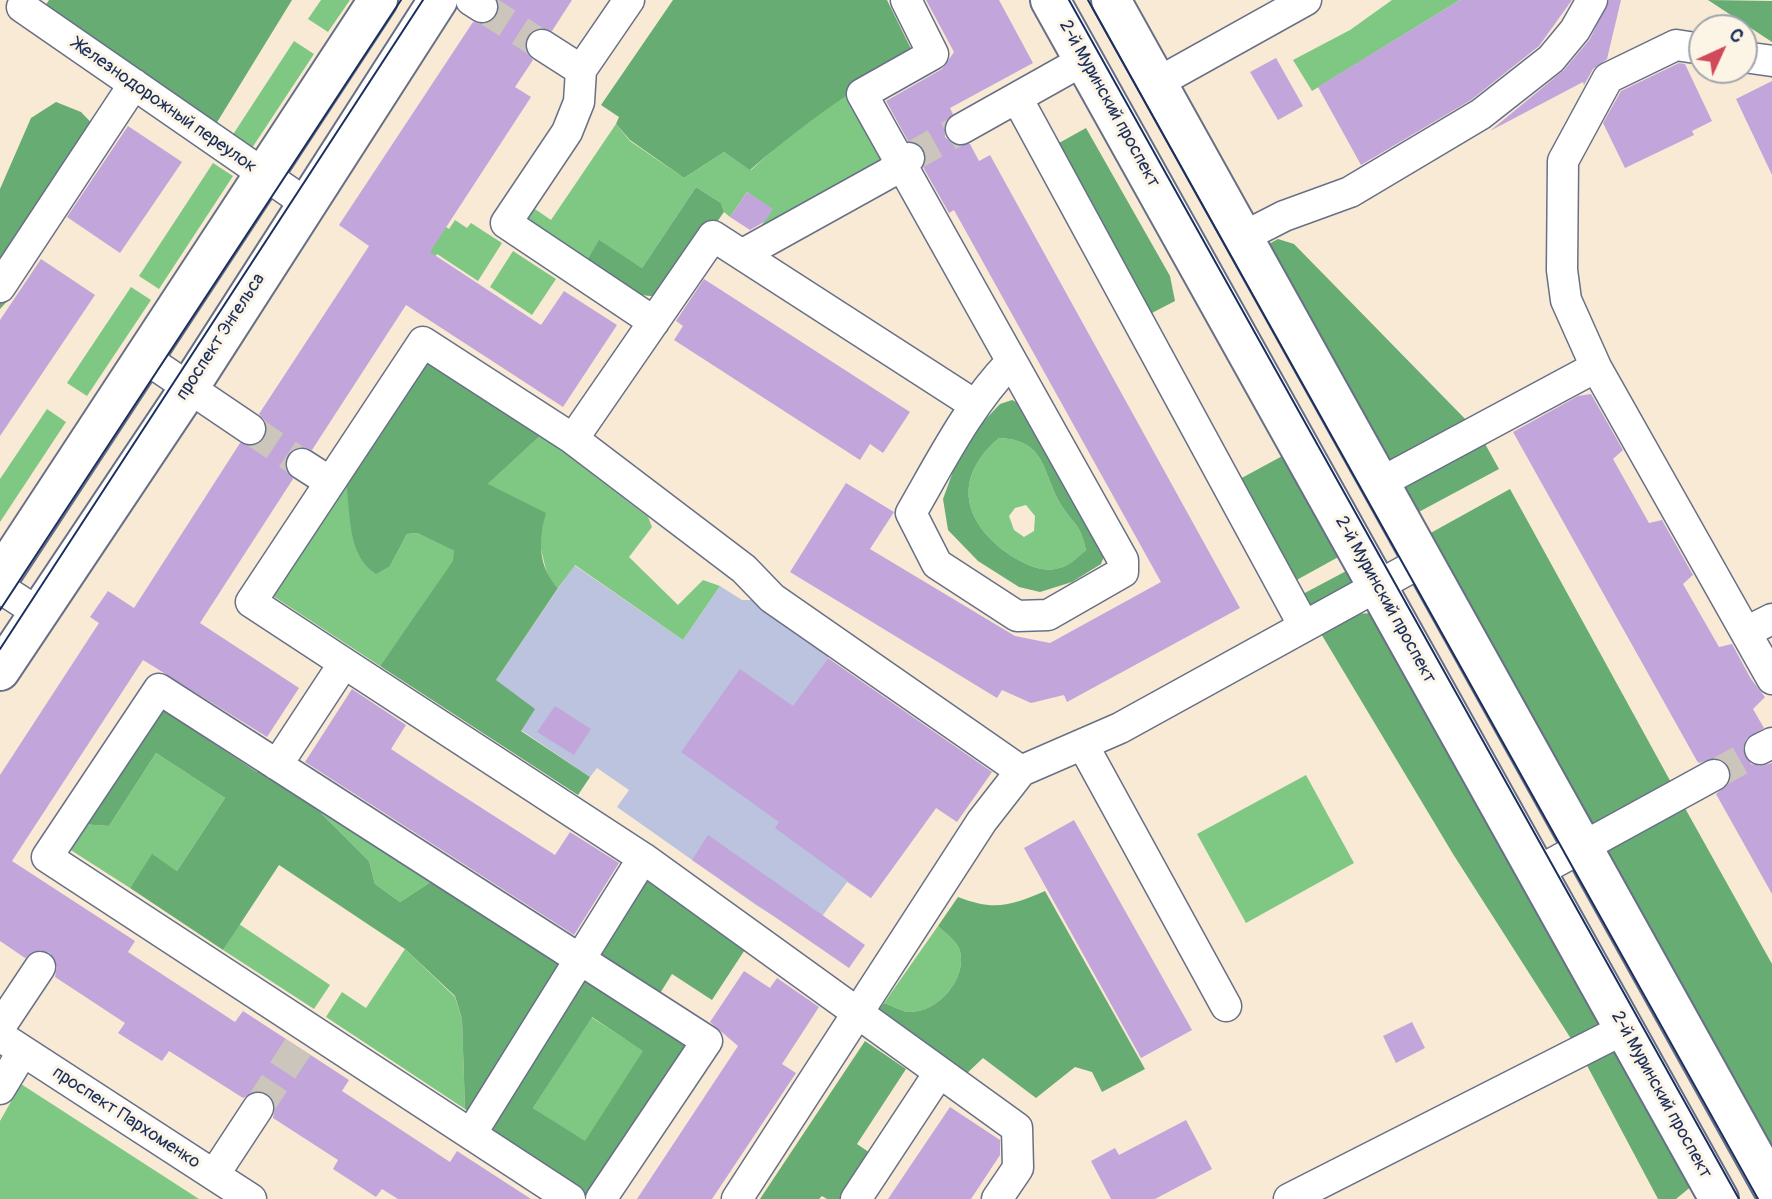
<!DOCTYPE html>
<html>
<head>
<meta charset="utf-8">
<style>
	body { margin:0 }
	#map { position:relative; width:1772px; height:1199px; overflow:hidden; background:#f8ead4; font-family:Pangolin,sans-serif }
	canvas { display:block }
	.north { position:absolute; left:1688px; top:14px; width:70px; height:70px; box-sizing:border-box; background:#fcf5e5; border:2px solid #a2a6af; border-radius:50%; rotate:45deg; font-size:19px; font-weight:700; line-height:28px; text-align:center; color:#1b2f5e }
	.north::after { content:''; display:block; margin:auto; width:24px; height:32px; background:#d1495b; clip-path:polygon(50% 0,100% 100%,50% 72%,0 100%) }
</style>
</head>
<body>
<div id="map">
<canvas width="1772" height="1199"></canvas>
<div class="north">С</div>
</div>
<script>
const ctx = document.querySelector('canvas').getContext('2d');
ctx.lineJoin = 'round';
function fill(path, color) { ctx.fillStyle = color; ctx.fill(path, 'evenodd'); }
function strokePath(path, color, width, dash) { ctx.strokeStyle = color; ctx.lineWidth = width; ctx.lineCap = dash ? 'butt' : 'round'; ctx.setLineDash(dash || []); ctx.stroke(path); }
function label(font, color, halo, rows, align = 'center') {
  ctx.font = font + ' Pangolin,sans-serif'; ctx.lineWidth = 6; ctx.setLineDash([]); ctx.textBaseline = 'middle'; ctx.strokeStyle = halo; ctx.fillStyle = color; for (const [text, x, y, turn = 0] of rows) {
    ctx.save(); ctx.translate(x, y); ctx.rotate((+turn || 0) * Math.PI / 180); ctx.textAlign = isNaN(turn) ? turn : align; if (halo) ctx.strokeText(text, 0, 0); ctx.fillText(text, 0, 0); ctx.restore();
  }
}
fill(new Path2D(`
	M 574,565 L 683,640 L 720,586 L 742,600 L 757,600 L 832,652 L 794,707 L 936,808 L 871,898 L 847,882 L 807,937 L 756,905 L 617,807 L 629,790 L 597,768 L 590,777 L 521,730 L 496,680 Z`), '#bbc3de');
fill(new Path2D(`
	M 321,0 L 350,0 L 328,32 L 308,19 Z
	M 1392,0 L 1460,0 L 1312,91 L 1293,60 L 1350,30 Z
	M 294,41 L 314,54 L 252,148 L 232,136 Z
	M 849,92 L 885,166 L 756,234 L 772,209 L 747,192 L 730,217 L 724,212 L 721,203 L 696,187 L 642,268 L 599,241 L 587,260 L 524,219 L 532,207 L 551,220 L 616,124 L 630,141 L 684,178 L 724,152 L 751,170 L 795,130 Z
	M 213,163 L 233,176 L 159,289 L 139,276 Z
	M 433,218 L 449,229 L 455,220 L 467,228 L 471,223 L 502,243 L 478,281 L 437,254 L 432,262 L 413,249 Z
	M 513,251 L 556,279 L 532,315 L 490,287 Z
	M 131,287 L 151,300 L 87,396 L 67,383 Z
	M 47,409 L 66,422 L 0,522 L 0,479 Z
	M 541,435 L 648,517 L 652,527 L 629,557 L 678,605 L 703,580 L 720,586 L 683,640 L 575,565 L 558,588 L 548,578 L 538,537 L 488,484 Z
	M 999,438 C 1046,440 1042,471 1060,503 C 1073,525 1080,522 1086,550 C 1079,557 1070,566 1059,568 C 1043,573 1027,565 1013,557 C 963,524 951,479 999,438 ZM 1026,505 L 1035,516 L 1034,531 L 1024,537 L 1014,530 L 1009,516 L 1015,508 Z
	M 346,484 L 350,509 L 390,566 L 407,534 L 417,533 L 454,551 L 454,561 L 380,666 L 273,596 Z
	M 156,753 L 225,798 L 177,871 L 152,855 L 130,888 L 66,847 L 81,824 L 109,826 Z
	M 1306,775 L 1354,863 L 1246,923 L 1197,834 Z
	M 309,792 L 440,876 L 400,902 L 375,884 L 369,861 L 315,807 Z
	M 239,924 L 330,985 L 314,1009 L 223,950 Z
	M 938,926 C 945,933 958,942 960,951 C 967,978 939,1012 910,1012 C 902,1012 891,1005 884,1003 Z
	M 405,949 L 455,997 L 462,1019 L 465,1109 L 326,1017 L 342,992 L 366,1008 Z
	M 591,1017 L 644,1051 L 585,1142 L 533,1108 Z
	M 21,1084 L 199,1199 L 0,1199 L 0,1121 Z`), '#7fc884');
fill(new Path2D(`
	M 49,0 L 292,0 L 216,124 L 43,9 Z
	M 673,0 L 887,0 L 913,53 C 855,88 801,125 750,170 L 724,152 L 684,178 L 630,140 L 616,124 L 619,117 L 601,105 Z
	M 1708,0 L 1772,1 L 1772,42 Z
	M 56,102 L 81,112 L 104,136 L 25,232 L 10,298 L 0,309 L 0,189 L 31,118 Z
	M 1086,128 L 1170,276 L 1175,301 L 1150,314 L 1059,143 Z
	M 696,187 L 721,203 L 724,212 L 669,289 C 644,311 610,275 587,260 L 599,240 L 642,268 Z
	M 1278,239 L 1294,244 L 1472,426 L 1389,468 L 1265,246 Z
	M 429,361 L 541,435 L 488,484 L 546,513 C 538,539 538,568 558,588 L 496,680 L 535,709 L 521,731 L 590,777 L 578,795 L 380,666 L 453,561 L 454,551 L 417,533 L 407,534 L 390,566 L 376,574 C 347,555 351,516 346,484 Z
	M 1012,400 L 1025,406 L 1106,551 L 1101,564 L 1072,582 L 1040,592 L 1019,587 L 978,561 L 948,530 L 943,499 L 955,466 L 979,426 L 1000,404 ZM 999,438 C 1046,440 1042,471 1060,503 C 1073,525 1080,522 1086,550 C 1078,557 1070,566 1059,568 C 1043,573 1027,565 1013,557 C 963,524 951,479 999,438 Z
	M 1484,442 L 1499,469 L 1415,514 L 1399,486 Z
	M 1286,454 L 1342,555 L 1293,582 L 1238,480 Z
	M 1510,489 L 1673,786 L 1613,820 L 1589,826 L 1427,535 Z
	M 1350,569 L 1355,578 L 1344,598 L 1312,616 L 1301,595 Z
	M 1374,613 L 1606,1028 L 1575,1045 L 1453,854 L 1320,632 L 1352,614 Z
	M 157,706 L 257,772 L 262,763 L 309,792 L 315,807 L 369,861 L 375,884 L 400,902 L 440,876 L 570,959 L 476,1116 L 465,1109 L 462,1019 L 455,996 L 405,949 L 279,865 L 223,950 L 130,888 L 152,854 L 177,871 L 225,798 L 156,753 L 109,826 L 81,824 Z
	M 1681,801 L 1772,964 L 1772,1155 L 1601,850 Z
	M 649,870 L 750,942 L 712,1000 L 672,974 L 654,1003 L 588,959 Z
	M 1045,891 L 1145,1069 L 1102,1092 L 1092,1072 L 1075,1067 L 1036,1098 L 983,1058 L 963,1077 L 876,1014 L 884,1003 C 891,1005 902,1012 910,1012 C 939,1012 967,978 960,951 C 958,942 945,933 938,926 L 958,897 C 994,911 1010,906 1045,891 Z
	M 582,968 L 697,1042 L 594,1199 L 580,1199 L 480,1133 ZM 592,1017 L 643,1051 L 585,1141 L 533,1108 Z
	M 865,1041 L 906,1069 L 857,1144 L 873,1155 L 844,1199 L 827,1199 L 822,1196 L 819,1199 L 760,1199 Z
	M 1614,1044 L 1693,1185 L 1676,1199 L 1658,1199 L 1583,1058 Z`), '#67ac72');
fill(new Path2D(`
	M 498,0 L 572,0 L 552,31 L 535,29 L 527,36 L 526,52 L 533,60 L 515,87 L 531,97 L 430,252 L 541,325 L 564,291 L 617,325 L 563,407 L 406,305 L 312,450 L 302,447 L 288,454 L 285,464 L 293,479 L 200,623 L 299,688 L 267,737 L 143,660 L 12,861 L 135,941 L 128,952 L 235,1022 L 243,1011 L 349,1080 L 342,1091 L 450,1162 L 457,1151 L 531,1199 L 398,1199 L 382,1189 L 376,1197 L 333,1169 L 338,1160 L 273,1118 L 275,1108 L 268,1094 L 258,1091 L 243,1098 L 169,1051 L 162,1061 L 118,1033 L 125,1023 L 55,977 L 57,967 L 50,953 L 40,950 L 25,958 L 0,941 L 0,775 L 99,623 L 90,617 L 108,591 L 134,608 L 240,443 L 257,445 L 265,438 L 266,422 L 259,414 L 369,246 L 339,225 L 473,22 L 482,24 L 496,17 Z
	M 926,0 L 999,0 L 1033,63 L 950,108 L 953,114 L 946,121 L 945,137 L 953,144 L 970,144 L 979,161 L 990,155 L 1240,608 L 1067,702 L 1064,695 L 1031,703 L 1002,690 L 997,698 L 790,572 L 846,483 L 894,512 L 870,549 L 1015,636 L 1050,643 L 1161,582 L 954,210 L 949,213 L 923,167 L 926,157 L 923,148 L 908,141 L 886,101 L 942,69 L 954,52 Z
	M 1460,0 L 1572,0 L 1539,46 L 1471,100 L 1361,165 L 1318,87 Z
	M 1609,0 L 1621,0 L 1607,59 L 1593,69 L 1584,85 L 1583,82 L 1490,131 L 1564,70 L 1590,39 Z
	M 1276,58 L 1303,106 L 1278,120 L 1250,72 Z
	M 1679,63 L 1685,64 L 1712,121 L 1692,131 L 1694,135 L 1625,168 L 1603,123 L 1621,91 Z
	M 1772,81 L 1772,175 L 1736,99 Z
	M 128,126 L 182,162 L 120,253 L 67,217 Z
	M 747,192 L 773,209 L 764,222 L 750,230 L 730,217 Z
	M 41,259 L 95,295 L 0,436 L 0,320 Z
	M 704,279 L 910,412 L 883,453 L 870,444 L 860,460 L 674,340 L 683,326 L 676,321 Z
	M 1591,394 L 1623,450 L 1613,459 L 1649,523 L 1662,520 L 1693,575 L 1683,584 L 1719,647 L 1732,644 L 1751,679 L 1765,697 L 1753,709 L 1764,728 L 1746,739 L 1743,749 L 1751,764 L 1760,766 L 1772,763 L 1772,894 L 1716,794 L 1729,783 L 1729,766 L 1715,758 L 1699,763 L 1697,761 L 1513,432 L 1578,396 Z
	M 828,658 L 992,772 L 957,822 L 936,808 L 871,898 L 775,828 L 779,822 L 681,752 L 740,669 L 793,706 Z
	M 352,689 L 406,725 L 391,749 L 438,780 L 555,855 L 570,832 L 619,863 L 574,935 L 305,762 Z
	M 555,706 L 591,729 L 574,755 L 537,732 Z
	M 1074,820 L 1192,1030 L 1141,1058 L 1024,848 Z
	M 708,835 L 865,945 L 849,968 L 692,860 Z
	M 744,971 L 770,988 L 777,978 L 819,1007 L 782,1064 L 796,1073 L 712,1199 L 637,1199 L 738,1046 L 710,1022 Z
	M 1412,1022 L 1425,1048 L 1396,1063 L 1383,1036 Z
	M 950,1107 L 1000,1140 L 1000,1155 L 971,1199 L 888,1199 Z
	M 1186,1120 L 1212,1169 L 1155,1199 L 1111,1199 L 1091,1161 L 1115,1148 L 1119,1155 Z`), '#c2a6db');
strokePath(new Path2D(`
	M 482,7 L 542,45
	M 909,158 L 961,129
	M 250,429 L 302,464
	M 1714,775 L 1760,749
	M 258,1108 L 298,1047`), '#ccc5bc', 30, [30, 15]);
const minor = new Path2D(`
	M 471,0 L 482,7
	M 629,0 L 581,70 L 579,102 L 567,132 L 506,223 L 654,322
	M 906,0 L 933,54 L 862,94 L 1123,560 L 1123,572 L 1048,615 L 1017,616 L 937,564 L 911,513 C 941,461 969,405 1011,362
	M 22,7 L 307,204
	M 542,45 L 581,70
	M 1744,57 L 1772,61
	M 1157,83 L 1306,0
	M 1017,98 L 1304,626
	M 961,129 L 1084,60
	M 1243,237 L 1284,216 L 1350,192 L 1481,114 L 1551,59 L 1575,30 L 1592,0
	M 743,254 L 889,173 L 909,158
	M 0,287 L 134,84
	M 145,358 L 250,429
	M 1596,367 L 1566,300 L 1562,270 L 1563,161 L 1608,78 L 1676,45 L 1702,49
	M 573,439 L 713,236 L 975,405
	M 302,464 L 330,482
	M 1380,483 L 1596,367 L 1772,679
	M 0,588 L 39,613
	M 1746,632 L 1772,619
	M 344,663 L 643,858 L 1017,1128 L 1018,1168 L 997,1199
	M 1083,745 L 1226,1006
	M 1760,749 L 1772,743
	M 277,765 L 344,663 L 251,602 L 423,342 L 573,439 L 744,569 L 772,598 L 1021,771 L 1120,728 L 1423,561
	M 1537,872 L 1714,775
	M 0,1027 L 40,967
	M 0,1036 L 251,1199
	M 0,1089 L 23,1051
	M 471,1134 L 643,858
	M 214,1175 L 258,1108
	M 570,1199 L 47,857 L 159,689 L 707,1041 L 601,1199
	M 737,1199 L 982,821 L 1021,771
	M 856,1199 L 939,1073
	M 1289,1199 L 1624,1029`);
const major = new Path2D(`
	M 1050,0 L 1719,1199
	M 1111,0 L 1772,1187
	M 0,577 L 378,0
	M 0,671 L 189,388 L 438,0`);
strokePath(minor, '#687087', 33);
strokePath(major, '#687087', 42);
strokePath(minor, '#fff', 30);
strokePath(major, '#fff', 38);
strokePath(new Path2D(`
	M 1069,0 L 1739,1199
	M 1088,0 L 1758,1199
	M 0,610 L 401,0
	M 0,649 L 423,0`), '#1b2f5e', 2);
label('18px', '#1b2f5e', '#fcf5e5', [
	["2-й Муринский проспект",1109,104,61],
	["Железнодорожный переулок",164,106,35],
	["проспект Энгельса",221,337,-57],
	["2-й Муринский проспект",1385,600,61],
	["2-й Муринский проспект",1661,1095,61],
	["проспект Пархоменко",126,1118,33]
]);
</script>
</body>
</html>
